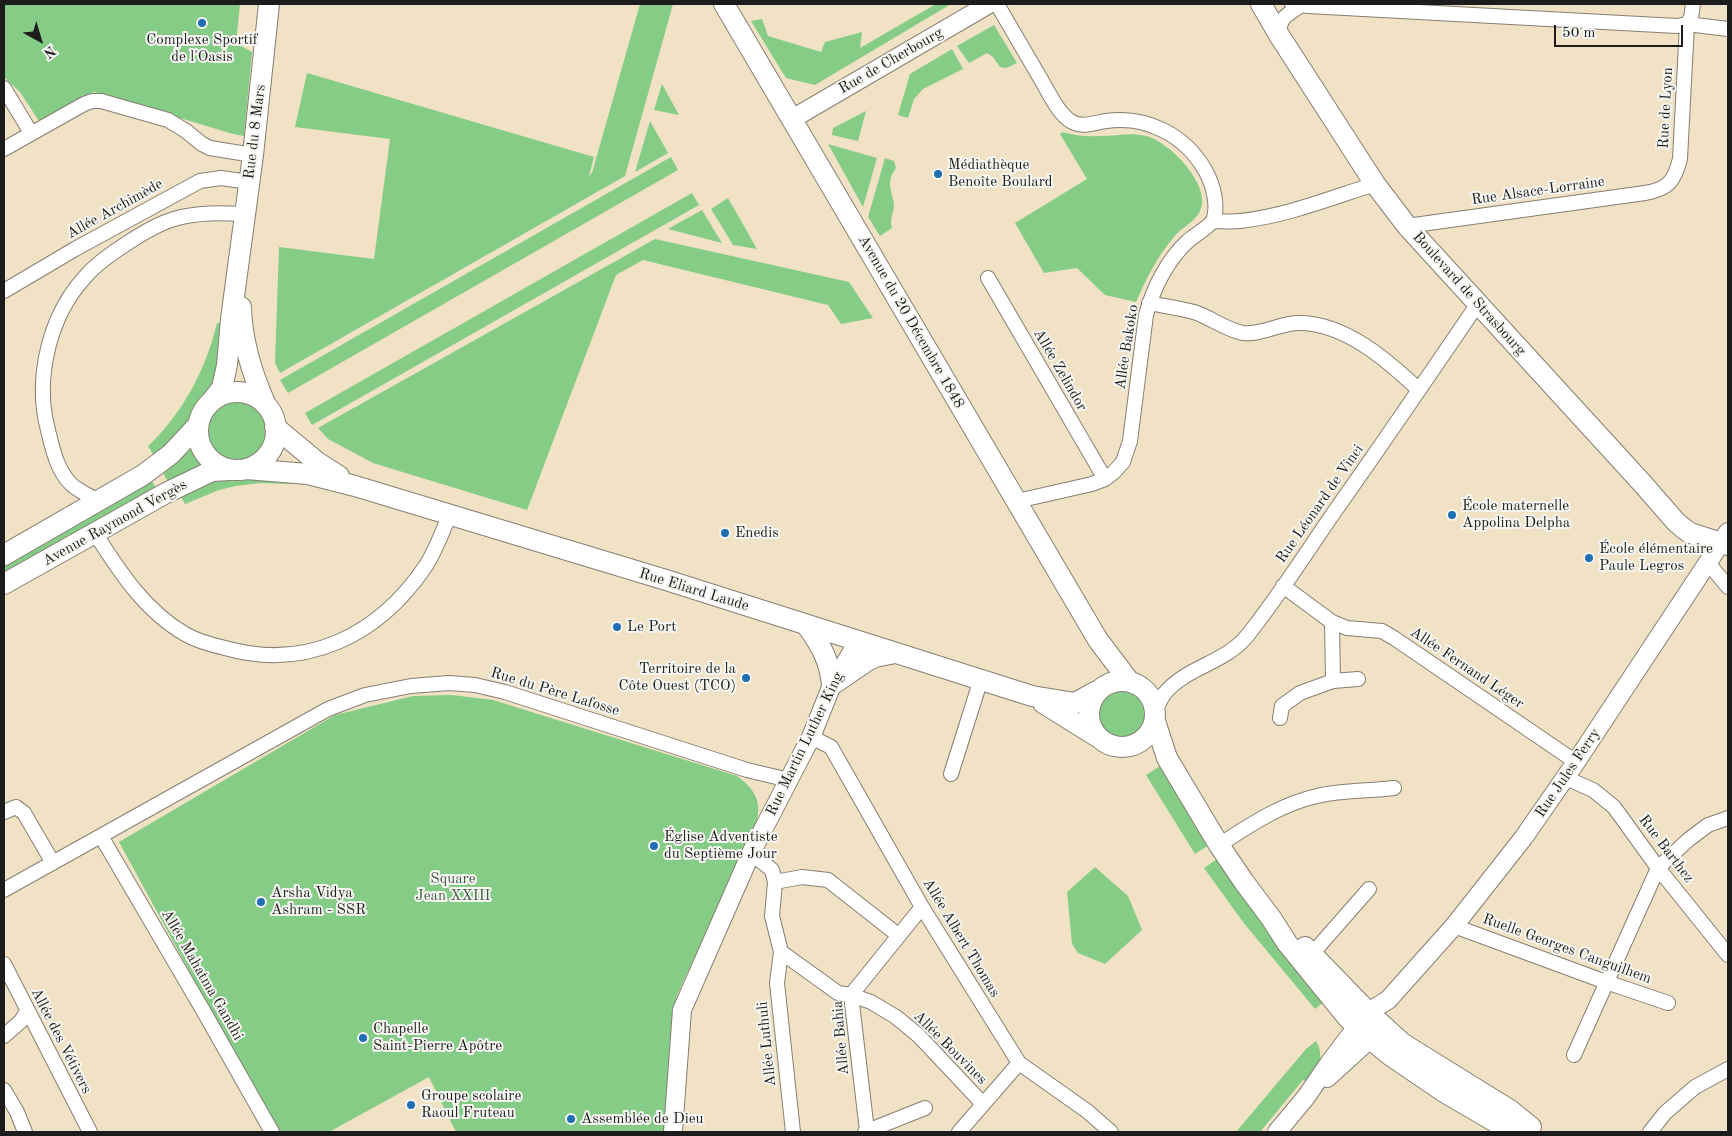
<!DOCTYPE html>
<html>
<head>
<meta charset="utf-8">
<style>
	body { margin:0 }
	#map { position:relative; width:1732px; height:1136px; overflow:hidden; background:#f1e2c6; font-family:"Old Standard TT",serif }
	canvas { display:block }
	.frame { position:absolute; inset:0; border:5px solid #1c1c1c; pointer-events:none }
	.north { position:absolute; left:15px; top:15px; width:50px; height:50px; -webkit-text-stroke:4px #f6f6f2; paint-order:stroke; rotate:141deg; font-size:14px; font-weight:700; line-height:20px; text-align:center; color:#1c1c1c }
	.north::after { content:''; display:block; margin:auto; width:18px; height:22px; background:#1c1c1c; clip-path:polygon(50% 0,100% 100%,50% 72%,0 100%) }
	.scale { position:absolute; left:1554px; top:25px; width:129px; height:22px; box-sizing:border-box; border:2px solid #1c1c1c; border-top:0; padding-left:6px; font-size:15px; line-height:18px; white-space:nowrap; color:#1c1c1c; -webkit-text-stroke:4px #f6f6f2; paint-order:stroke }
</style>
</head>
<body>
<div id="map">
<canvas width="1732" height="1136"></canvas>
<div class="frame"></div>
<div class="north">N</div>
<div class="scale">50 m</div>
</div>
<script>
const ctx = document.querySelector('canvas').getContext('2d');
ctx.lineJoin = 'round';
function fill(path, color) { ctx.fillStyle = color; ctx.fill(path, 'evenodd'); }
function strokePath(path, color, width, dash) { ctx.strokeStyle = color; ctx.lineWidth = width; ctx.lineCap = dash ? 'butt' : 'round'; ctx.setLineDash(dash || []); ctx.stroke(path); }
function label(font, color, halo, rows, align = 'center') {
  ctx.font = font + ' "Old Standard TT",serif'; ctx.lineWidth = 4; ctx.setLineDash([]); ctx.textBaseline = 'middle'; ctx.strokeStyle = halo; ctx.fillStyle = color; for (const [text, x, y, turn = 0] of rows) {
    ctx.save(); ctx.translate(x, y); ctx.rotate((+turn || 0) * Math.PI / 180); ctx.textAlign = isNaN(turn) ? turn : align; if (halo) ctx.strokeText(text, 0, 0); ctx.fillText(text, 0, 0); ctx.restore();
  }
}
fill(new Path2D(`
	M 4,4 L 240,4 L 236,43 L 252,52 L 244,136 L 233,134 L 94,92 L 39,121 L 20,92 L 4,77 Z
	M 640,4 L 673,4 L 625,176 L 280,373 L 275,363 L 279,247 L 374,259 L 390,139 L 295,127 L 307,73 L 594,157 L 589,176 L 592,173 Z
	M 936,4 L 951,4 L 815,85 L 786,78 L 751,21 L 762,19 L 768,36 L 821,52 L 825,42 L 862,32 L 860,48 Z
	M 994,25 L 1017,63 L 1006,68 L 1000,67 L 993,57 L 987,53 L 969,63 L 957,46 Z
	M 952,49 L 963,69 L 923,89 L 914,99 L 908,118 L 898,115 L 910,74 Z
	M 662,84 L 679,115 L 654,110 Z
	M 866,111 L 858,141 L 832,135 L 833,128 Z
	M 650,121 L 668,153 L 635,172 Z
	M 1063,132 C 1076,136 1087,137 1101,136 C 1117,136 1129,132 1146,136 C 1169,141 1215,188 1199,213 C 1193,223 1181,228 1174,237 C 1157,257 1146,279 1136,302 L 1105,295 L 1077,268 L 1044,273 L 1015,223 L 1087,179 L 1060,134 Z
	M 828,144 L 877,158 L 863,207 Z
	M 671,157 L 678,170 L 288,393 L 280,380 Z
	M 885,158 L 894,161 L 896,168 C 885,183 892,189 894,204 C 894,213 889,218 892,228 L 880,236 L 868,217 Z
	M 692,193 L 699,205 L 312,425 L 305,413 Z
	M 728,198 L 757,249 L 733,245 L 711,209 Z
	M 702,210 L 722,243 L 668,229 Z
	M 655,239 L 849,282 L 873,318 L 841,324 L 828,305 L 643,260 L 616,275 L 527,510 L 373,463 L 328,439 L 318,428 Z
	M 217,323 L 226,325 L 219,376 L 206,401 L 193,415 L 188,426 L 154,456 L 148,446 C 183,413 206,369 217,323 Z
	M206 432a30 30 0 1 1 60 0a30 30 0 1 1-60 0Z
	M 190,441 L 206,466 L 168,482 L 162,471 Z
	M 259,475 L 291,479 L 290,484 L 260,483 L 236,486 L 219,490 L 185,504 L 180,495 L 210,480 Z
	M 150,477 L 157,490 L 4,578 L 4,561 Z
	M1089 714a33 33 0 1 1 66 0a33 33 0 1 1-66 0Z
	M 452,695 L 493,700 L 737,776 C 756,790 763,803 755,827 L 676,997 L 665,1132 L 456,1132 L 429,1077 L 329,1132 L 277,1132 L 119,842 L 335,715 L 413,696 Z
	M 1160,766 L 1209,845 L 1195,854 L 1146,775 Z
	M 1217,859 L 1326,1000 L 1315,1009 L 1243,922 L 1204,868 Z
	M 1095,867 L 1128,896 L 1142,930 L 1105,964 L 1078,953 L 1072,944 L 1067,892 Z
	M 1316,1041 C 1325,1056 1318,1070 1309,1082 L 1303,1080 L 1260,1132 L 1236,1132 L 1306,1049 Z`), '#85cc87');
const minor = new Path2D(`
	M 997,4 C 1011,28 1025,52 1039,76 C 1048,91 1056,110 1069,120 C 1081,129 1093,123 1106,121 C 1146,115 1185,135 1205,170 C 1213,184 1219,206 1213,221
	M 1292,4 L 1308,6 L 1677,26 L 1687,24 L 1728,29
	M 1279,35 C 1280,16 1286,16 1300,6
	M 4,88 L 31,133
	M 4,149 L 84,104 L 92,101 L 101,101 L 168,120 L 186,131 L 202,144 L 210,148 L 253,155
	M 1407,226 L 1645,193 C 1668,189 1674,182 1680,159 L 1687,24 L 1691,18 L 1693,4
	M 988,278 L 1105,479
	M 4,291 L 75,249 L 200,181 L 221,178 L 249,182
	M 1149,303 C 1164,306 1180,308 1194,312 C 1210,317 1226,330 1243,333 C 1262,335 1280,323 1299,323 C 1345,323 1387,360 1419,390
	M 98,501 C 90,496 79,491 72,485 C 56,470 52,446 47,426 C 35,376 50,315 85,277 C 96,264 112,253 126,244 C 141,234 157,224 174,219 C 197,212 221,213 245,214
	M 1017,501 L 1092,484 L 1105,479 L 1114,472 L 1123,462 L 1130,441 L 1146,315 C 1153,289 1167,260 1188,241 C 1196,234 1206,229 1213,221 C 1222,221 1231,222 1240,221 C 1286,216 1331,198 1375,184
	M 95,533 C 119,571 145,611 185,634 C 197,641 212,645 225,648 C 306,671 378,636 425,567 C 434,554 443,531 449,516
	M 1708,563 L 1728,587
	M 1283,586 L 1332,622 L 1347,628 L 1382,631 L 1394,638 L 1576,762
	M 1332,622 L 1333,681
	M 1155,711 C 1158,705 1161,699 1164,694 C 1187,666 1224,664 1247,636 C 1279,596 1306,553 1335,511 C 1383,443 1430,374 1477,305
	M 1280,718 L 1282,706 L 1300,693 L 1333,681 L 1358,679
	M 811,737 L 831,747 L 922,907 L 1019,1063 L 1087,1111 L 1111,1132
	M 951,774 L 981,679
	M 1566,778 L 1593,790 L 1614,807 L 1658,868 L 1728,955
	M 4,812 L 16,807 L 24,813 L 53,863
	M 101,836 L 204,1012 L 272,1132
	M 1219,845 C 1250,825 1281,804 1317,796 C 1341,790 1369,791 1394,788
	M 751,853 L 772,870 L 775,882 L 772,916 L 781,952 L 838,993 L 851,995 L 871,1002 L 896,1017 L 919,1036 L 983,1104
	M 775,882 L 802,877 L 828,880 L 898,935
	M 4,890 L 328,709 L 365,695 L 411,686 L 449,683 L 475,685 L 505,692 L 747,770 L 789,780
	M 1454,926 L 1606,982 L 1668,1003
	M 781,952 L 777,983 L 793,1132
	M 1312,954 L 1369,889
	M 4,964 L 90,1132
	M 4,1036 L 21,1021 L 27,1011
	M 1574,1055 L 1658,868 L 1688,840 L 1708,825 L 1728,818
	M 4,1090 L 17,1112 L 25,1132
	M 867,1131 L 851,995 L 922,907
	M 865,1132 L 925,1108
	M 959,1132 L 1019,1063
	M 1650,1132 L 1665,1113 L 1695,1087 L 1728,1069`);
const tertiary = new Path2D(`
	M 792,119 L 989,4
	M 1327,1078 L 1370,1039 L 1378,1028
	M 673,1132 L 682,1010 L 751,853 L 811,737 L 832,685 L 858,642
	M 1277,1132 L 1306,1097 L 1330,1062 L 1368,1012 L 1388,1000 L 1454,926 L 1524,837 L 1576,762 L 1728,532`);
const secondary = new Path2D(`
	M 724,4 L 1098,640 L 1129,681
	M 1261,4 L 1279,35 L 1375,184 L 1407,226 L 1642,483 L 1676,522 L 1683,528 L 1690,533 L 1728,545
	M 241,307 C 242,341 252,374 266,405
	M198 431a39 39 0 1 1 78 0a39 39 0 1 1-78 0Z
	M 211,402 L 222,388 L 227,365 L 231,319 L 253,155 L 269,4
	M 275,427 L 317,462 L 339,476
	M 246,469 L 308,474 L 355,486 L 666,580 L 1032,696 L 1075,703 L 1097,691
	M 4,555 L 143,475 L 171,454 L 198,425
	M 4,584 L 166,493 L 212,471 L 230,470
	M 807,626 C 821,645 830,662 832,685 L 867,661 L 875,657 L 895,653
	M1089 714a33 33 0 1 1 66 0a33 33 0 1 1-66 0Z
	M 1043,703 L 1096,736
	M 1155,721 L 1167,758 L 1219,845 L 1244,882 L 1271,918 L 1287,943 L 1347,1017 L 1370,1039 L 1391,1056 L 1444,1092 L 1499,1124 L 1528,1126
	M 1305,947 L 1368,1012 L 1402,1043 L 1510,1110 L 1531,1127`);
strokePath(minor, '#867f71', 16);
strokePath(tertiary, '#867f71', 20);
strokePath(secondary, '#867f71', 22);
strokePath(minor, '#fff', 14);
strokePath(tertiary, '#fff', 18);
strokePath(secondary, '#fff', 20);
for (const [x, y, r, color] of [
	[202,23,5,"#1f6fb2"],
	[938,174,5,"#1f6fb2"],
	[1452,515,5,"#1f6fb2"],
	[725,533,5,"#1f6fb2"],
	[1589,558,5,"#1f6fb2"],
	[617,627,5,"#1f6fb2"],
	[746,678,5,"#1f6fb2"],
	[654,846,5,"#1f6fb2"],
	[261,902,5,"#1f6fb2"],
	[363,1038,5,"#1f6fb2"],
	[411,1105,5,"#1f6fb2"],
	[571,1119,5,"#1f6fb2"]
]) { const dot = new Path2D(); dot.arc(x, y, r, 0, 2 * Math.PI); ctx.fillStyle = color; ctx.fill(dot); strokePath(dot, '#f6f6f2', 2); }
label('15px', '#1c1c1c', '#f6f6f2', [
	["Complexe Sportif",202,40,"center"],
	["de l'Oasis",202,57,"center"],
	["Médiathèque",948,165],
	["Benoîte Boulard",948,182],
	["École maternelle",1462,506],
	["Appolina Delpha",1462,523],
	["Enedis",735,533],
	["École élémentaire",1599,549],
	["Paule Legros",1599,566],
	["Le Port",627,627],
	["Territoire de la",736,669,"right"],
	["Côte Ouest (TCO)",736,686,"right"],
	["Église Adventiste",664,837],
	["du Septième Jour",664,854],
	["Arsha Vidya",271,893],
	["Ashram - SSR",271,910],
	["Chapelle",373,1029],
	["Saint-Pierre Apôtre",373,1046],
	["Groupe scolaire",421,1096],
	["Raoul Fruteau",421,1113],
	["Assemblée de Dieu",581,1119]
], 'left');
label('15px', '#1c1c1c', '#f6f6f2', [
	["Rue de Cherbourg",891,61,-30],
	["Rue de Lyon",1666,108,-87],
	["Rue du 8 Mars",255,132,-83],
	["Rue Alsace-Lorraine",1538,191,-8],
	["Allée Archimède",115,209,-29],
	["Boulevard de Strasbourg",1469,294,48],
	["Avenue du 20 Décembre 1848",911,322,60],
	["Allée Bakoko",1127,347,-81],
	["Allée Zelindor",1060,370,60],
	["Rue Léonard de Vinci",1320,504,-55],
	["Avenue Raymond Vergès",115,523,-29],
	["Rue Eliard Laude",694,590,17],
	["Allée Fernand Léger",1467,668,34],
	["Rue du Père Lafosse",555,692,17],
	["Rue Martin Luther King",805,744,-64],
	["Rue Jules Ferry",1568,773,-56],
	["Rue Barthez",1666,849,53],
	["Allée Albert Thomas",961,938,59],
	["Ruelle Georges Canguilhem",1567,949,20],
	["Allée Mahatma Gandhi",202,975,60],
	["Allée Bahia",841,1038,-95],
	["Allée des Vétivers",61,1041,63],
	["Allée Luthuli",767,1044,-96],
	["Allée Bouvines",950,1048,45]
]);
label('15px', '#415a41', '#f6f6f2', [
	["Square",453,879],
	["Jean XXIII",453,896]
]);
</script>
</body>
</html>
